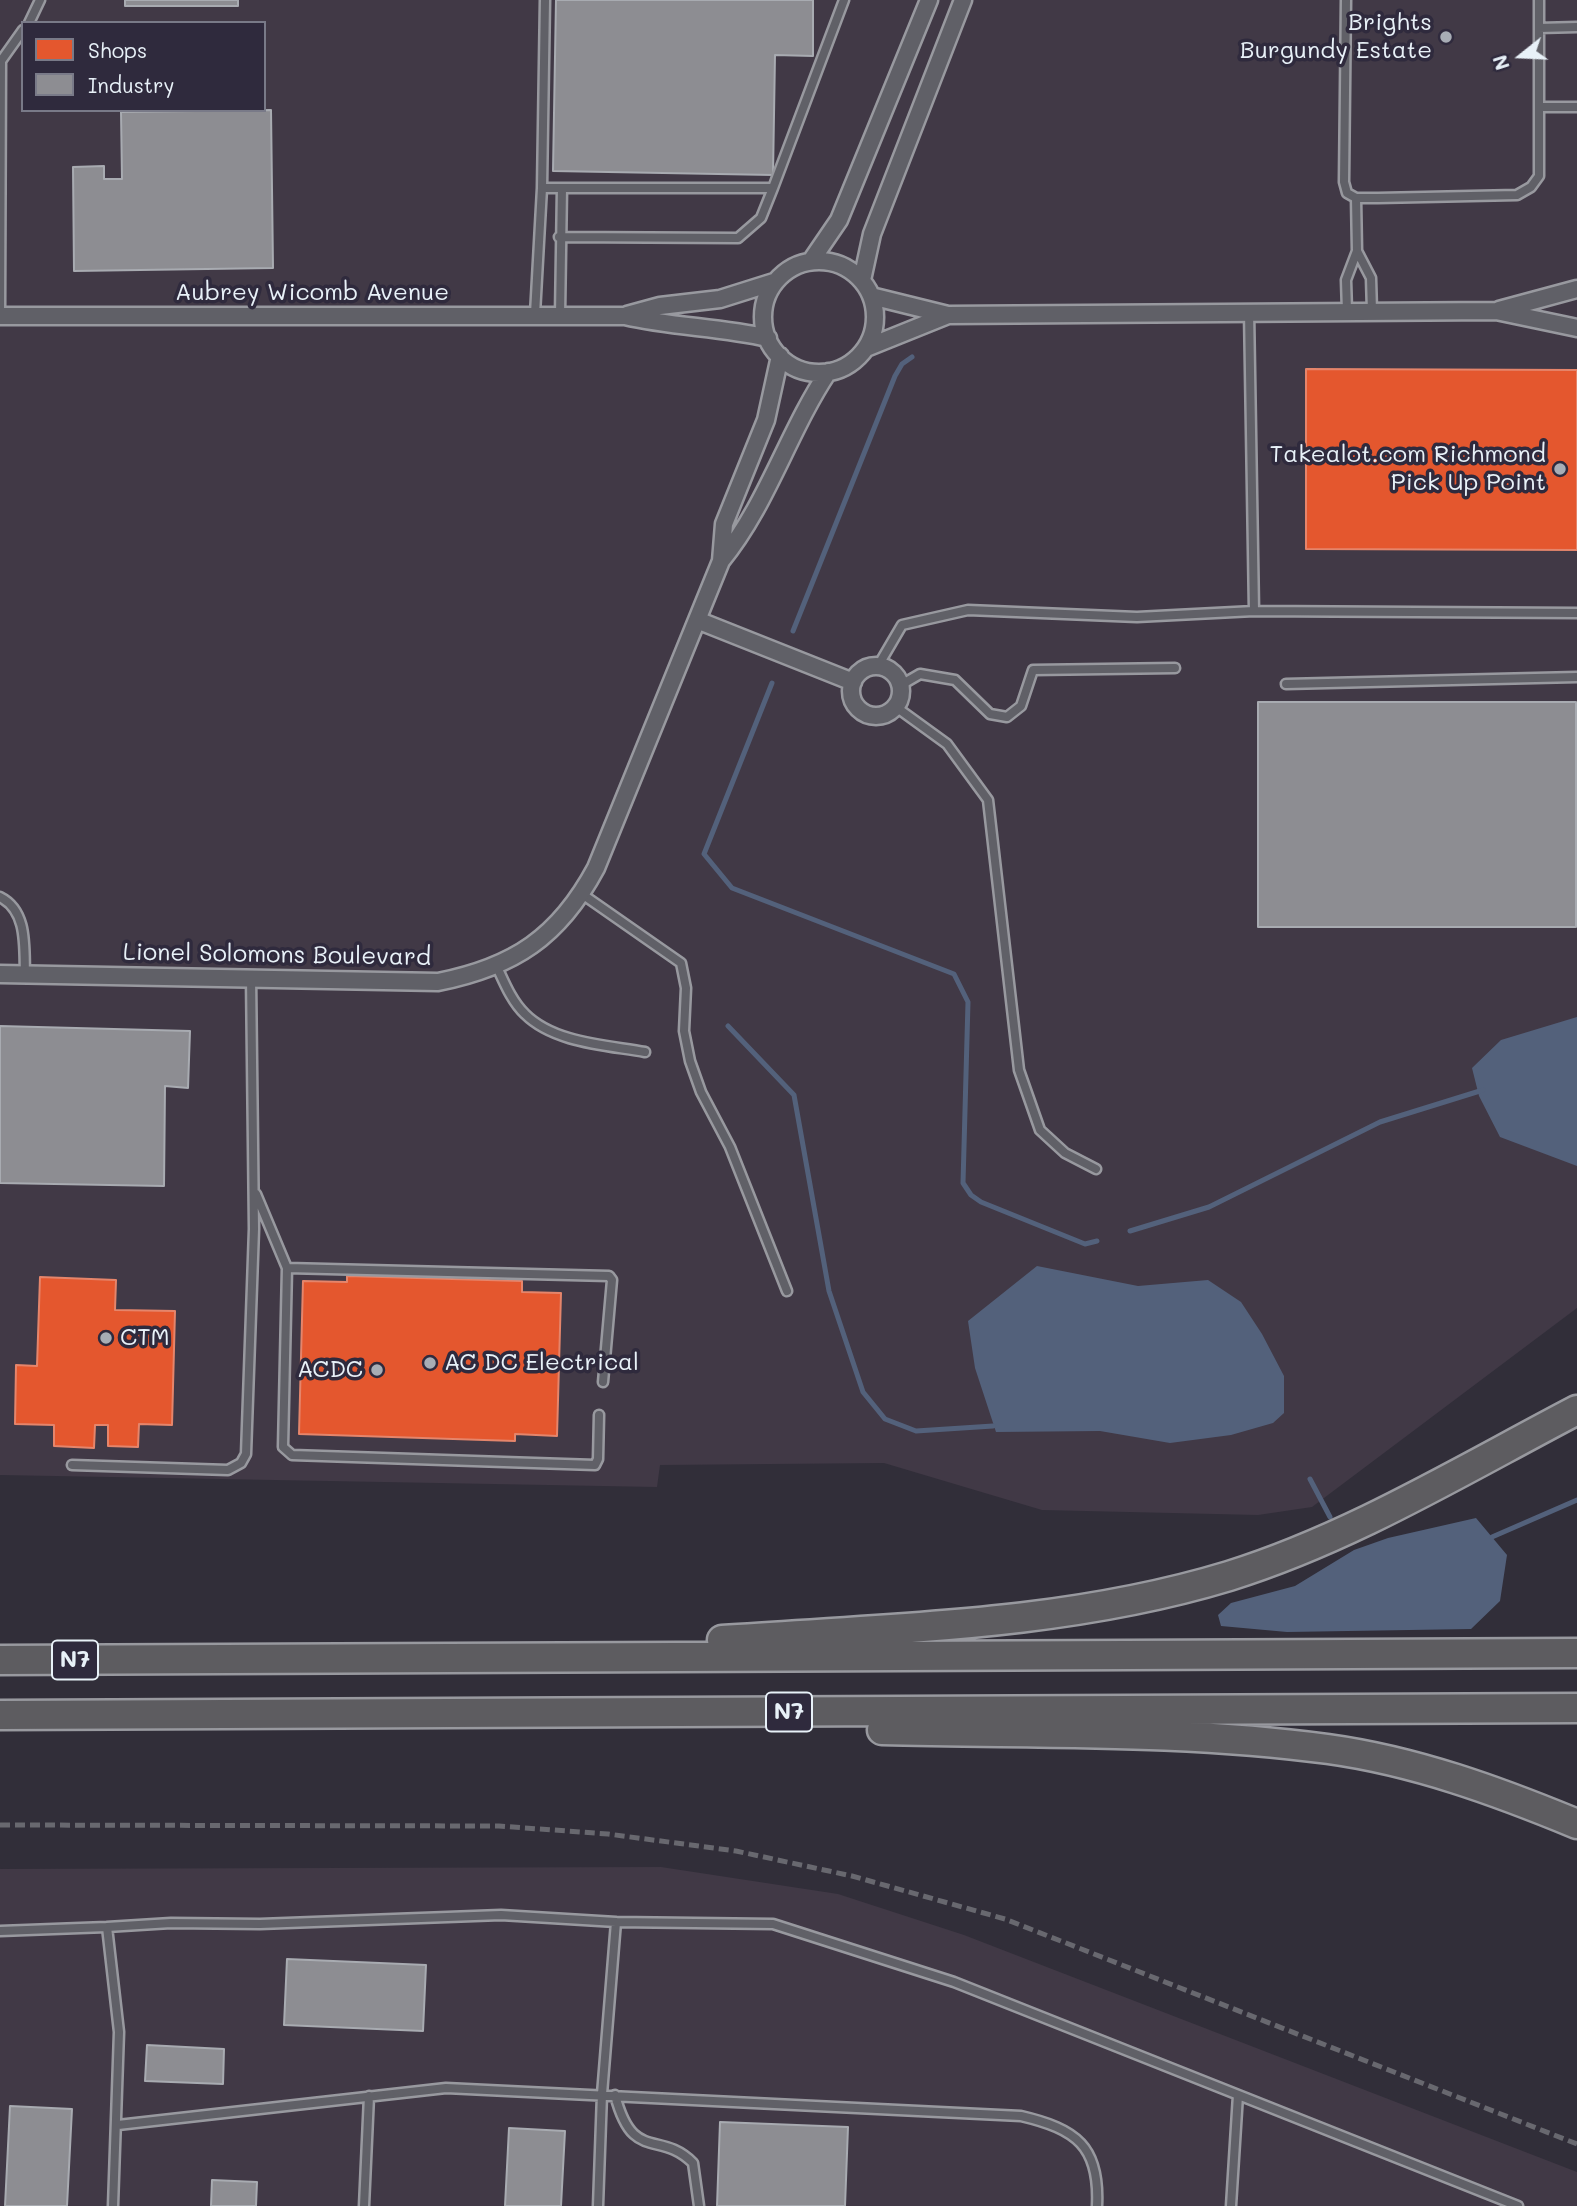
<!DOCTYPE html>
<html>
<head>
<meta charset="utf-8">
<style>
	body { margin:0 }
	#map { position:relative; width:1577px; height:2206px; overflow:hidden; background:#312e39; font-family:Mali,sans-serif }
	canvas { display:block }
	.legend { position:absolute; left:21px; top:21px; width:245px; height:91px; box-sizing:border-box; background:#2f2a3d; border:2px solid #797a88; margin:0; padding:9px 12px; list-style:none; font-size:21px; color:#e8f1f8 }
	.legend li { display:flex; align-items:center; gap:14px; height:35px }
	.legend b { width:35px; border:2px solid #797a88 }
	.north { position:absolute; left:1486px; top:21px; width:70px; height:70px; -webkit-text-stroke:5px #2f2a3d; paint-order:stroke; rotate:252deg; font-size:19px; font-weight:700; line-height:28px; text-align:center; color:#e8f1f8 }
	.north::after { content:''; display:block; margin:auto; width:24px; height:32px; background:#e8f1f8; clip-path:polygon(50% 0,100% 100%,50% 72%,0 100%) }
</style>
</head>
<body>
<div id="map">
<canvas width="1577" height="2206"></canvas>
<ul class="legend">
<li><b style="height:19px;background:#e4572e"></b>Shops</li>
<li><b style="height:19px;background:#8d8d92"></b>Industry</li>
</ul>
<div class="north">N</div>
</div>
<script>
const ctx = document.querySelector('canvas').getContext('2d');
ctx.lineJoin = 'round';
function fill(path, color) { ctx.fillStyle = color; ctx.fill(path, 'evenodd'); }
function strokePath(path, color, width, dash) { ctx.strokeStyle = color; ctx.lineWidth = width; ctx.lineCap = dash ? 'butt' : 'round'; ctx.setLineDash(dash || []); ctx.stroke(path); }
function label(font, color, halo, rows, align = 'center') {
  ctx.font = font + ' Mali,sans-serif'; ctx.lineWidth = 7; ctx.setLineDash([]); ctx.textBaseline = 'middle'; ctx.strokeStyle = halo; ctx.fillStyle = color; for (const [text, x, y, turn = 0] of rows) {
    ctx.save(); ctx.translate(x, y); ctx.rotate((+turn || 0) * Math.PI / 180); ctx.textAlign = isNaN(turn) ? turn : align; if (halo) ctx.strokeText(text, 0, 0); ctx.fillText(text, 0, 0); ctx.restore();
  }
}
fill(new Path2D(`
	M 0,0 L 1577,0 L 1577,1308 L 1312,1507 L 1258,1515 L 1042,1510 L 884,1463 L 660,1465 L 657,1487 L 0,1475 ZM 23,23 L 264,23 L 264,110 L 23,110 Z
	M 661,1867 L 838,1894 L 964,1935 L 1577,2172 L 1577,2206 L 0,2206 L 0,1869 Z`), '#413946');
fill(new Path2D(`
	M 1577,1017 L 1577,1166 L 1500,1137 L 1479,1096 L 1472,1068 L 1501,1040 Z
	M 1037,1266 L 1138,1286 L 1208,1280 L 1241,1302 L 1262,1334 L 1284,1376 L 1284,1413 L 1273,1423 L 1231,1435 L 1170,1443 L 1100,1431 L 996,1432 L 975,1368 L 968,1321 Z
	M 1476,1518 L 1507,1555 L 1500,1601 L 1471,1629 L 1287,1632 L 1221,1626 L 1218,1615 L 1231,1603 L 1295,1586 L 1354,1550 L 1388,1538 Z`), '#53617b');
const shops = new Path2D(`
	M 1306,369 L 1577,370 L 1577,550 L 1306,549 Z
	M 347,1276 L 522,1281 L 522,1292 L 561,1293 L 557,1436 L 515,1434 L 515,1441 L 299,1434 L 303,1281 L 347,1282 Z
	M 40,1277 L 116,1280 L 115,1310 L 175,1311 L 172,1425 L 139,1424 L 138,1447 L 108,1446 L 108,1425 L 95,1425 L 94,1448 L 54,1446 L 54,1425 L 15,1424 L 16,1365 L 37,1366 Z`);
fill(shops, '#e4572e');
strokePath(shops, '#e5856b', 2);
const industry = new Path2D(`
	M 125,0 L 238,0 L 238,6 L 125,6 Z
	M 556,0 L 813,0 L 813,56 L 775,55 L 773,175 L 553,171 Z
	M 271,110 L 273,268 L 74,271 L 73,167 L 104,166 L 104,179 L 122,179 L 121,112 Z
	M 1258,702 L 1576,702 L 1576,927 L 1258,927 Z
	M 0,1026 L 190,1031 L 188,1088 L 165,1086 L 164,1186 L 0,1183 Z
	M 287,1959 L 426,1965 L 423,2031 L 284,2025 Z
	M 147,2045 L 224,2049 L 223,2084 L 145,2081 Z
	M 10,2106 L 72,2109 L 67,2206 L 5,2206 Z
	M 720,2122 L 848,2127 L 845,2206 L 717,2206 Z
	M 509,2128 L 565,2131 L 561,2206 L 505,2206 Z
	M 212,2180 L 257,2182 L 256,2206 L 211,2206 Z`);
fill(industry, '#8d8d92');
strokePath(industry, '#a8abb1', 2);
strokePath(new Path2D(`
	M 793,631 L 895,376 L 902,364 L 912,357
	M 772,683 L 704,854 L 732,888 L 954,974 L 968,1002 L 963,1183 L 971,1195 L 981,1202 L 1085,1244 L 1097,1241
	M 728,1026 L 794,1095 L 829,1291 L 863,1392 L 885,1419 L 916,1431 L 993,1426
	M 1130,1231 L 1209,1207 L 1380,1122 L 1483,1090
	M 1310,1479 L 1330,1517
	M 1492,1537 L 1577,1500`), '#53617b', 5);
const service = new Path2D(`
	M 1346,0 L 1344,182 L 1347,193 L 1356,198 L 1378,198 L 1517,195 L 1531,187 L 1539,176 L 1539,0
	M 29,23 L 40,0
	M 1539,28 L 1577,27
	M 1541,107 L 1577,107
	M 542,188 L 773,188 L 761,218 L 738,238 L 559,237
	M 773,188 L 844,0
	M 1357,251 L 1371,278 L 1372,311
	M 1249,311 L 1254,611 L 1577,613
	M 1347,311 L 1346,280 L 1357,251 L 1356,198
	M 535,314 L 542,188 L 545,0
	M 560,315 L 562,188
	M 0,318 L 1,61 L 23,30
	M 878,666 L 902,625 L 968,610 L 1137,617 L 1254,611
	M 1286,684 L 1577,677
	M 901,685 L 920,674 L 955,680 L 990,714 L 1007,717 L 1021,706 L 1033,670 L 1175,668
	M 896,707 L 947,744 L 988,800 L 1019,1070 L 1040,1130 L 1065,1153 L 1096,1169
	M 582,894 L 681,963 L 686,988 L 684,1031 L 690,1061 L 701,1092 L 730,1147 L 787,1291
	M 0,897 C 28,911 24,947 25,975
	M 497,967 C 504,982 512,1002 525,1014 C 554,1043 606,1045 645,1052
	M 256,1194 L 287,1268 L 283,1447 L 292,1455 L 595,1465 L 598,1459 L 599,1415
	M 287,1268 L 609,1276 L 612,1280 L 603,1382
	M 72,1465 L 228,1470 L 241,1463 L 246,1454 L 254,1229 L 251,977
	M 107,1927 L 171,1923 L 260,1924 L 501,1915 L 616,1922 L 773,1924 L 954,1982 L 1518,2206
	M 0,1931 L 107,1927 L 119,2032 L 113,2206
	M 615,2095 C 633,2164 659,2129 693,2163 L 699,2206
	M 118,2125 L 446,2088 L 1021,2116 C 1076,2129 1100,2146 1097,2206
	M 364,2206 L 369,2096
	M 598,2206 L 602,2094 L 616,1922
	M 1231,2206 L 1238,2095`);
const minor = new Path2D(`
	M763 317a56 56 0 1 1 112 0a56 56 0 1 1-112 0Z
	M 811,261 L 839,220 L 929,0
	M 862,280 L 872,234 L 963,0
	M 871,296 L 948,315 L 1496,311 L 1577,328
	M 1499,310 L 1577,289
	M 627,315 L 660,306 L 720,299 L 774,282
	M 0,316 L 625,316 C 672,327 720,327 768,338
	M 866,348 L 948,315
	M 721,561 L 724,524 L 766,420 L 780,356
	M 697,620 L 853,682
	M851 691a25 25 0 1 1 50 0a25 25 0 1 1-50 0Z
	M 0,974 L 438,982 C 514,967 559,937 596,868 L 721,561 C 767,505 788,432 828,372`);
const motorway = new Path2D(`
	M 722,1640 C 892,1628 1065,1626 1229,1576 C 1351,1538 1464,1469 1577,1410
	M 0,1660 L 1577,1653
	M 0,1715 L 1577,1708
	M 882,1730 C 1030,1734 1181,1729 1328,1749 C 1415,1761 1497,1791 1577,1824`);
strokePath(service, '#98999f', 13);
strokePath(minor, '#98999f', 21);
strokePath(motorway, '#98999f', 33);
strokePath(service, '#606067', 8);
strokePath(minor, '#606067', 16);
strokePath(motorway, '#5d5c60', 28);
strokePath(new Path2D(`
	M 0,1825 L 499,1826 L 608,1834 L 736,1851 L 852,1876 L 1005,1919 L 1577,2144`), '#68686f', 5, [10, 5]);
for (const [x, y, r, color] of [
	[1446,37,7,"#a8adb5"],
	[1560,469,7,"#a8adb5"],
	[106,1338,7,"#a8adb5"],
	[430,1363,7,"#a8adb5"],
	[377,1370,7,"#a8adb5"]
]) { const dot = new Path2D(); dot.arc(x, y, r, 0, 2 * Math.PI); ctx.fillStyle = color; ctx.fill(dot); strokePath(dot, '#2f2a3d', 2.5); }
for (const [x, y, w] of [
	[75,1660,46],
	[789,1712,46]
]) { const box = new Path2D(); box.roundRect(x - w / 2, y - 19.5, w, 39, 5); ctx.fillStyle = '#2f2a3d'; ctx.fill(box); strokePath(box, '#e8f1f8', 2); }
label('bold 23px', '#e8f1f8', null, [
	["N7",75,1660],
	["N7",789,1712]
]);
label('24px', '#e8f1f8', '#2f2a3d', [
	["Brights",1432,23],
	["Burgundy Estate",1432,51],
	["Takealot.com Richmond",1546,455],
	["Pick Up Point",1546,483],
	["CTM",120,1338,"left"],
	["AC DC Electrical",444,1363,"left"],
	["ACDC",363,1370]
], 'right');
label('24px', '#e8f1f8', '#2f2a3d', [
	["Aubrey Wicomb Avenue",312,293],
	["Lionel Solomons Boulevard",277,955,1]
]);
</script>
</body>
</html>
